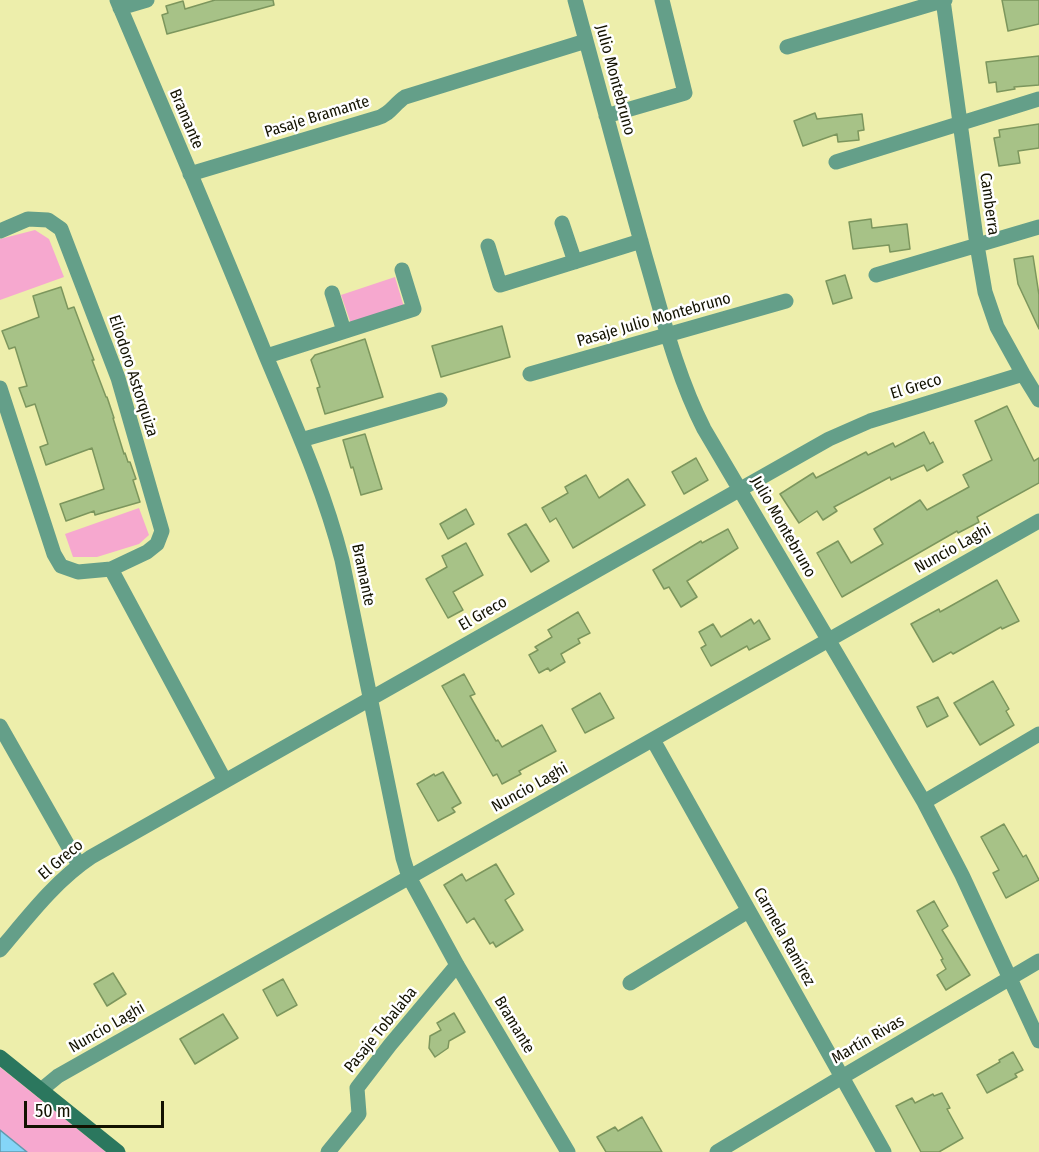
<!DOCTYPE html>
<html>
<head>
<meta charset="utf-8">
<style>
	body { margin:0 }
	#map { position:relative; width:1039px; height:1152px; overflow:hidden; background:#edeeab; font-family:"Fira Sans Condensed",sans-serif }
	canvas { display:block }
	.scale { position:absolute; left:24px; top:1101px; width:140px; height:27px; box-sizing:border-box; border:3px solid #131200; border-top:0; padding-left:8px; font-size:18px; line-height:21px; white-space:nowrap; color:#131200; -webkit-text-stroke:4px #fff; paint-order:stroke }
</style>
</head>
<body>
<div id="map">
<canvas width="1039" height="1152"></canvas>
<div class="scale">50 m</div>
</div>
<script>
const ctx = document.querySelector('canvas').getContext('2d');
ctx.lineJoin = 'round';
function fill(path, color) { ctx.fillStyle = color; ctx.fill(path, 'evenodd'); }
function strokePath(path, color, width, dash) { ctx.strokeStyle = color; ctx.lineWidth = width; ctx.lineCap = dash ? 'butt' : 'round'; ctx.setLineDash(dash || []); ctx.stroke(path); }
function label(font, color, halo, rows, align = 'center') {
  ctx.font = font + ' "Fira Sans Condensed",sans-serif'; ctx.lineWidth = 5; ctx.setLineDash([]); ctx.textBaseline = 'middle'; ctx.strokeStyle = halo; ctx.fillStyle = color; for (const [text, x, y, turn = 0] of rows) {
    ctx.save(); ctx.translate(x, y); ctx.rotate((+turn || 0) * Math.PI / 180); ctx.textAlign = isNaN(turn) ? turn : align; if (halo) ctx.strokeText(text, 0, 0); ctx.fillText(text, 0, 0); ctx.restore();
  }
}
fill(new Path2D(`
	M 35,230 L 49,239 L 64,277 L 0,300 L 0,239 Z
	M 395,277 L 404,307 L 351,324 L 341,295 Z
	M 139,508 L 149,535 L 139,544 L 97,557 L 73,557 L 65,534 Z
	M 0,1067 L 106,1152 L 27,1152 L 0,1130 Z`), '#f6a8cf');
const water = new Path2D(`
	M 0,1130 L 27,1152 L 0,1152 Z`);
fill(water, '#84d5f8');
strokePath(water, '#629aae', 1.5);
const building = new Path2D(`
	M 215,0 L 273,0 L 274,5 L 167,34 L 162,15 L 168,13 L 166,6 L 183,1 L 185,9 Z
	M 1002,0 L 1039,0 L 1039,24 L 1008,31 Z
	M 1039,56 L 1039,85 L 1014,87 L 1015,89 L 997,92 L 996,82 L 989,83 L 986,62 Z
	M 815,113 L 817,119 L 862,114 L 864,130 L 858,131 L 859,140 L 838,142 L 837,134 L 803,146 L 794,121 Z
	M 1039,124 L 1039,148 L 1018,151 L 1020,163 L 999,166 L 994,138 L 1000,137 L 999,130 Z
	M 871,219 L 872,228 L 907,224 L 910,249 L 890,252 L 889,245 L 853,249 L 849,222 Z
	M 1033,256 L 1039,295 L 1039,329 L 1018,284 L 1014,259 Z
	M 845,275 L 852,298 L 833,304 L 826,281 Z
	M 61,287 L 68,309 L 74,307 L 89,347 L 94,360 L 92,360 L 106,397 L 107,397 L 114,418 L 113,418 L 124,454 L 125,453 L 128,462 L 130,462 L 136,479 L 133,480 L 140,502 L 95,515 L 94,511 L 66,521 L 60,504 L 104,489 L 92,448 L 46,465 L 40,447 L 48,444 L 35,404 L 26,407 L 19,388 L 27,386 L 15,347 L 9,349 L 2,331 L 39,317 L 33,296 Z
	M 502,326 L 510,357 L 441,377 L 432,346 Z
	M 365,339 L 383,397 L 325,414 L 317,388 L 320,387 L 311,360 L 315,355 Z
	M 1007,406 L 1034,461 L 1039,458 L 1039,483 L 977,517 L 979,522 L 958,533 L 957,531 L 842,597 L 817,553 L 838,541 L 851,563 L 883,544 L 874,529 L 920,500 L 927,510 L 969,487 L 963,475 L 992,460 L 975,421 Z
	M 924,432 L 930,444 L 933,442 L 943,462 L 927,471 L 924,465 L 891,480 L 890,477 L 834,507 L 837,511 L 823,520 L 817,511 L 799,523 L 780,494 L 813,473 L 816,478 L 866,452 L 868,455 L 893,443 L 895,447 Z
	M 365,434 L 382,489 L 361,495 L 353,467 L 351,468 L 343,440 Z
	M 696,458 L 708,480 L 684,494 L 672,472 Z
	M 586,475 L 599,498 L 628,479 L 645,505 L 573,548 L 556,518 L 550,522 L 542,508 L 568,493 L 565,487 Z
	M 466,509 L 474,524 L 448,539 L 440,524 Z
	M 526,524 L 549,561 L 531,572 L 508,534 Z
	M 728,529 L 738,548 L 687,581 L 697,597 L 681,607 L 669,587 L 664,589 L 653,570 L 701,541 L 702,543 Z
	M 466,543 L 483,575 L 453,592 L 463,610 L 448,618 L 426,579 L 447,567 L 442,556 Z
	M 997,580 L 1019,621 L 1002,629 L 1001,627 L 953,654 L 951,652 L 933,662 L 911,624 L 939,609 L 940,612 Z
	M 578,612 L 590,633 L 578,639 L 580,643 L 561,654 L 565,662 L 550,671 L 548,668 L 539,673 L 529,655 L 538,650 L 535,647 L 552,637 L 548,630 Z
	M 751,619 L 754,624 L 759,620 L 770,639 L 749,650 L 747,646 L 711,666 L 701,648 L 706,645 L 699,632 L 713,624 L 721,637 Z
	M 464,674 L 475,694 L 470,696 L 496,741 L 498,740 L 502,747 L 542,725 L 556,751 L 519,771 L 521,774 L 502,784 L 497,774 L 493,776 L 442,686 Z
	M 993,681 L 1009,709 L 1006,711 L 1014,725 L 980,745 L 954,703 Z
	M 600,693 L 614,718 L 585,733 L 572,709 Z
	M 938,697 L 948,716 L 927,727 L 917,707 Z
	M 443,772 L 461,803 L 452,808 L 455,812 L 438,821 L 417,784 L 434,774 L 435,776 Z
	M 1004,824 L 1023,857 L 1026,855 L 1039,880 L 1006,898 L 993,873 L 999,870 L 981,837 Z
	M 496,864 L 514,894 L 505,900 L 523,930 L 496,947 L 493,942 L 490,944 L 474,918 L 467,923 L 444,885 L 462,874 L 466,881 Z
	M 934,901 L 948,926 L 942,930 L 970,975 L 946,990 L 937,975 L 946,969 L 941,960 L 943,959 L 917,911 Z
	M 113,973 L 126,994 L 107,1006 L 94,984 Z
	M 283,979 L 297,1005 L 277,1016 L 263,990 Z
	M 454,1013 L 465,1032 L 449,1041 L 448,1048 L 435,1057 L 429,1048 L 430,1036 L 441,1030 L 437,1023 Z
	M 223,1014 L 238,1038 L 195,1064 L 180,1039 Z
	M 1013,1052 L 1023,1070 L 1015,1074 L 1017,1077 L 987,1093 L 977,1075 L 1000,1062 L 999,1060 Z
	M 942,1093 L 950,1108 L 947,1109 L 963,1138 L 939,1152 L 921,1152 L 896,1106 L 912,1098 L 915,1103 L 933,1094 L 934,1096 Z
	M 642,1117 L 662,1152 L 606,1152 L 597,1137 L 615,1127 L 618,1131 Z`);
fill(building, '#a7c287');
strokePath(building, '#7c965d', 1.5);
strokePath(new Path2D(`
	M 117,0 C 167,118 218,237 266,356 C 294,423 324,489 342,560 L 403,858 L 409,877 L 457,965 L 568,1152
	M 575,0 C 598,85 621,171 645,256 C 662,314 676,374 704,429 L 924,802 L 962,875 L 1039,1041
	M 943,0 L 977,245 L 985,292 L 997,327 L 1023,374 L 1039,400
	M 120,8 L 147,0
	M 787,47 L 945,0
	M 606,116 L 685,93 L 662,0
	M 836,162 L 1039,99
	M 190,174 L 377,118 C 391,114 394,104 405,97 L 586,41
	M 562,223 L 575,262
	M 0,231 L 28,219 L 48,220 L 61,229 L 118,378 L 162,531 L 157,544 L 147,552 L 111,569 L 78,572 L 61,566 L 54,554 L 0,388
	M 488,246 L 500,285 L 641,241
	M 876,275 L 1039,227
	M 332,293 L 344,331
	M 267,356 L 414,309 L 402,270
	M 530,374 L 786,301
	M 301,440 L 440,400
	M 111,569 L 225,781
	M 0,726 L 79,865
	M 653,740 L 884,1152
	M 924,802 L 1039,734
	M 0,950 C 28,917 55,881 91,857 L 829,439 L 870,421 L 1023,374
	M 630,983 L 748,911
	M 41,1090 L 58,1076 L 1039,521
	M 328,1152 L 359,1114 L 357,1088 L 390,1045 L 457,965
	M 717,1152 L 842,1077 L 1039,961`), '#649f89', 15);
strokePath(new Path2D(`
	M 0,1057 L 118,1152`), '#2b775e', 15);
label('16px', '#131200', '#fff', [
	["Julio Montebruno",615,80,75],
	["Pasaje Bramante",317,117,-17],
	["Bramante",186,119,67],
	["Camberra",989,204,82],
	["Pasaje Julio Montebruno",654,320,-16],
	["Eliodoro Astorquiza",133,376,72],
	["El Greco",916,387,-17],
	["Julio Montebruno",783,527,60],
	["Nuncio Laghi",953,549,-29],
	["Bramante",363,575,78],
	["El Greco",483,614,-30],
	["Nuncio Laghi",530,788,-29],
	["El Greco",61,860,-40],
	["Carmela Ramírez",784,937,61],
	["Bramante",514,1025,59],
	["Nuncio Laghi",107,1028,-30],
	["Pasaje Tobalaba",381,1030,-51],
	["Martín Rivas",868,1040,-30]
]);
</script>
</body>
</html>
